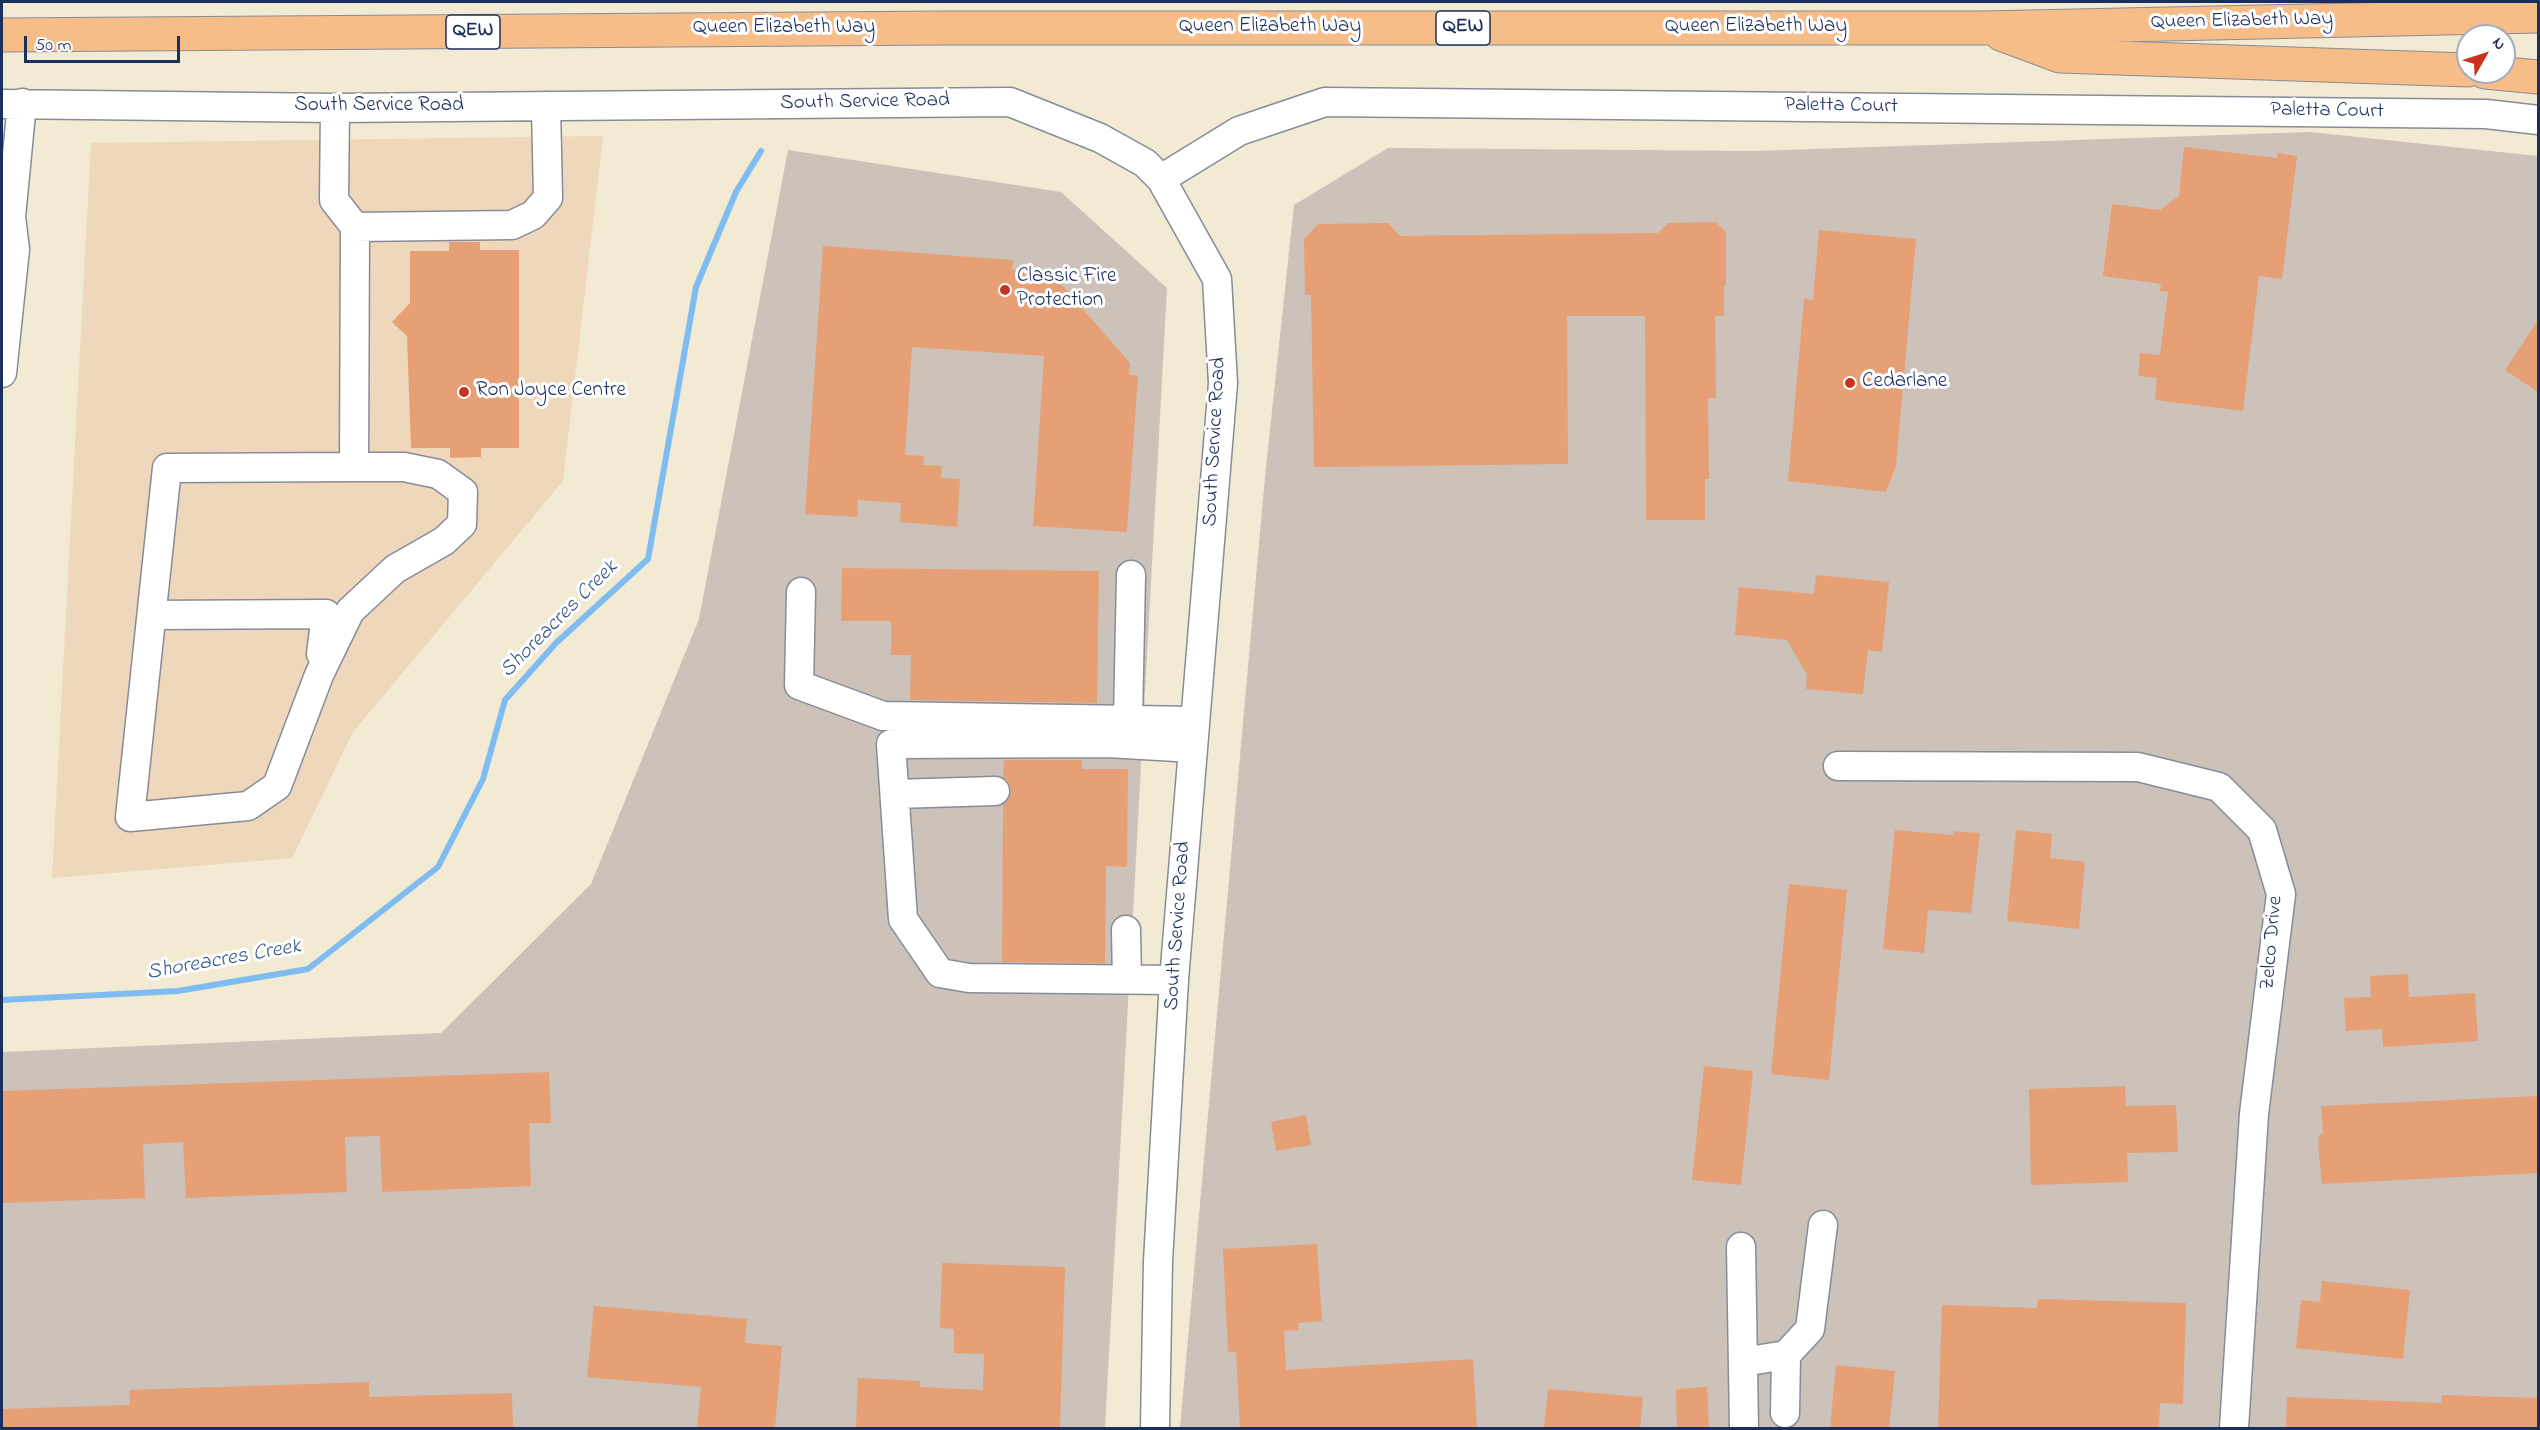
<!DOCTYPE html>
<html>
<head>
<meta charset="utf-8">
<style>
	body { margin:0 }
	#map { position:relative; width:2540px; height:1430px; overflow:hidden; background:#f2ead2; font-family:"Indie Flower",sans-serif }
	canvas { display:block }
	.frame { position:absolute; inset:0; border:3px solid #1b2f5e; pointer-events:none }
	.north { position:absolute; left:2456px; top:24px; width:60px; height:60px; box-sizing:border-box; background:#fff; border:2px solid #a4acbf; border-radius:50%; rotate:51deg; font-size:16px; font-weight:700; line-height:24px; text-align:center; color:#1b2f5e }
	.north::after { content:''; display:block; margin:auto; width:21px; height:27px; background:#c8321e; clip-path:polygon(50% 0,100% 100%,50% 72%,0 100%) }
	.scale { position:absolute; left:24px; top:36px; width:156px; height:27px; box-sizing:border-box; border:3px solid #1b2f5e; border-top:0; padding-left:8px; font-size:18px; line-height:21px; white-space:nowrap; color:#1b2f5e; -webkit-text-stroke:4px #fff; paint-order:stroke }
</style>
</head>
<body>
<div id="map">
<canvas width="2540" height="1430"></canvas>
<div class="frame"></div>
<div class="north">N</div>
<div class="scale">50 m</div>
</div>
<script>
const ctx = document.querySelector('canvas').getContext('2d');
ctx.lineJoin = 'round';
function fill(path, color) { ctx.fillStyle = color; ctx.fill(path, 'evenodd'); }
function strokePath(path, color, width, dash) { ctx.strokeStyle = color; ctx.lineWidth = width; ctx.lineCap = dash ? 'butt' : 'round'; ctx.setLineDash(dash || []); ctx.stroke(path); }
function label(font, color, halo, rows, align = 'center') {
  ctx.font = font + ' "Indie Flower",sans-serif'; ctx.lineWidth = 6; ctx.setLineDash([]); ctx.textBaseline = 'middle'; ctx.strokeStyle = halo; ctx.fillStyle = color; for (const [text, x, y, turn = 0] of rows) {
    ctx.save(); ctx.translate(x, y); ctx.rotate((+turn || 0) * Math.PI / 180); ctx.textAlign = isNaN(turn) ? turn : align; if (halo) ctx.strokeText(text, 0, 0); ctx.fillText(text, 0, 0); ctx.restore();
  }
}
fill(new Path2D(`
	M 603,136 L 563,481 L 353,732 L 292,858 L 52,878 L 91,143 Z`), '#eed7bb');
fill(new Path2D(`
	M 2310,132 L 2538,156 L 2538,1428 L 1180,1428 L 1265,477 L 1294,205 L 1388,148 L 1756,151 Z
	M 788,150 L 1061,192 L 1167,288 L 1105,1428 L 2,1428 L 2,1052 L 441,1033 L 591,884 L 699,619 Z`), '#ccc2b9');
strokePath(new Path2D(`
	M 2,1000 L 178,991 L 308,969 L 438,867 L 483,779 L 505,700 L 556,643 L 648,559 L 696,287 L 736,192 L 761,151`), '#7fbcf2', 6);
fill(new Path2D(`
	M 2184,147 L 2277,158 L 2278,153 L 2297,156 L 2282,279 L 2259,276 L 2243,411 L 2155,400 L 2157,378 L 2138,376 L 2140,353 L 2160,355 L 2168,292 L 2160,291 L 2161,284 L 2103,276 L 2112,204 L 2160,210 L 2179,196 Z
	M 1716,222 L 1726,232 L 1726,286 L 1724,286 L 1724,316 L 1715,316 L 1716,398 L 1708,398 L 1709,479 L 1705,479 L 1705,520 L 1646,520 L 1645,316 L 1567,316 L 1568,464 L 1314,467 L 1311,295 L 1305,295 L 1304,239 L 1318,224 L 1388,223 L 1400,236 L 1658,233 L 1668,223 Z
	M 1819,230 L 1916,239 L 1896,466 L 1886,492 L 1788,481 L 1804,299 L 1813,300 Z
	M 449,242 L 480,242 L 480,250 L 519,250 L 519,448 L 481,448 L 481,457 L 450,458 L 450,448 L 411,448 L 407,336 L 392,322 L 410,303 L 410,251 L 449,251 Z
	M 823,246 L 1013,260 L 1012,270 L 1049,273 L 1049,282 L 1060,283 L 1130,363 L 1129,375 L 1138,376 L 1127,532 L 1033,526 L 1044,356 L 912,347 L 905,455 L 924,456 L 923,465 L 942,466 L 941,478 L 960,479 L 957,527 L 900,522 L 901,503 L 858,500 L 857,517 L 805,514 Z
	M 2538,320 L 2538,392 L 2505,370 Z
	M 842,568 L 1099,571 L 1097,703 L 910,700 L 911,655 L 891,655 L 891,621 L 841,621 Z
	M 1816,575 L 1889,582 L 1882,652 L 1868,650 L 1863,694 L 1806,689 L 1807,675 L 1787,640 L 1735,635 L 1739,587 L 1814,594 Z
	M 1004,760 L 1082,760 L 1082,769 L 1128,769 L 1127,867 L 1106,866 L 1105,963 L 1002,962 L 1003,805 L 1009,799 L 1011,791 L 1009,783 L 1003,777 Z
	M 1895,830 L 1953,835 L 1954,831 L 1980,833 L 1971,913 L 1928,910 L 1924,953 L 1883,949 Z
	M 2016,830 L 2052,834 L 2050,858 L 2085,862 L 2079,929 L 2007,921 Z
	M 1789,884 L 1847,890 L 1829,1080 L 1771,1074 Z
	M 2408,974 L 2409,997 L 2475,993 L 2478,1041 L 2383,1047 L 2382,1029 L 2346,1031 L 2344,998 L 2371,997 L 2370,976 Z
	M 1704,1066 L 1753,1071 L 1741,1185 L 1692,1180 Z
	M 549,1072 L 551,1123 L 529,1123 L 531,1186 L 382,1192 L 380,1136 L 345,1137 L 347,1192 L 186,1198 L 183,1142 L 143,1144 L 145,1198 L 2,1203 L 2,1091 Z
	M 2125,1086 L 2126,1106 L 2176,1105 L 2178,1152 L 2127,1153 L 2128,1182 L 2031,1185 L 2029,1089 Z
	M 2538,1096 L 2538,1173 L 2322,1184 L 2318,1144 L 2319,1135 L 2323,1133 L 2321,1106 Z
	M 1306,1115 L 1311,1145 L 1276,1151 L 1271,1122 Z
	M 1317,1244 L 1322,1321 L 1298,1323 L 1299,1330 L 1284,1331 L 1286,1370 L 1473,1359 L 1477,1428 L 1240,1428 L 1236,1352 L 1228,1352 L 1223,1249 Z
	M 942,1263 L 1065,1267 L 1060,1428 L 856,1428 L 858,1378 L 920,1381 L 920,1387 L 983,1390 L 984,1354 L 954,1353 L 954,1329 L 940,1328 Z
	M 2322,1281 L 2410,1290 L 2403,1359 L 2296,1348 L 2301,1300 L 2320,1302 Z
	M 2038,1299 L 2186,1303 L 2183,1404 L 2160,1403 L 2159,1428 L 1938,1428 L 1942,1305 L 2037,1308 Z
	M 594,1306 L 747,1319 L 745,1343 L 782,1346 L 775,1428 L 697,1428 L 701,1387 L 587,1377 Z
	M 1836,1365 L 1895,1371 L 1889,1428 L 1830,1428 Z
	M 369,1382 L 369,1397 L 512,1393 L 513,1428 L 2,1428 L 2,1409 L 130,1405 L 129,1390 Z
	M 1707,1387 L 1709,1428 L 1677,1428 L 1676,1389 Z
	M 1548,1389 L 1643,1397 L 1640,1428 L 1544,1428 Z
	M 2442,1395 L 2538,1398 L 2538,1428 L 2286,1428 L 2287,1397 L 2441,1403 Z`), '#e7a075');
const minor = new Path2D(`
	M 2,104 L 335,108 L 1010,102 L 1100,138 L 1145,163 L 1161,179 L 1217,279 L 1223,383 L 1174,980 L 1158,1261 L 1155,1428
	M 335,108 L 334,200 L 355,227 L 512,225 L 533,215 L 548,198 L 546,106
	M 1161,179 L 1239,131 L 1325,102 L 2486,114 L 2538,120
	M 2,373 L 15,249 L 11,217 L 22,103
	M 354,467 L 404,467 L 438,474 L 463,492 L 462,524 L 444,541 L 395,569 L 350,611 L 319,675 L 277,786 L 248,806 L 130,817 L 167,468 Z
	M 354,467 L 355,227
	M 801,592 L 799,685 L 883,716 L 1195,721
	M 152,615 L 326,614 L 321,654
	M 1128,720 L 1131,575
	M 1838,766 L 2138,767 L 2219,787 L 2262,830 L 2281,894 L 2254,1114 L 2234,1428
	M 895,794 L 995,791
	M 1126,930 L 1127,979
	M 1174,980 L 969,978 L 940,973 L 903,919 L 891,744 L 1108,743 L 1193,748
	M 1741,1247 L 1744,1428
	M 1743,1362 L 1786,1355 L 1810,1329 L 1823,1225
	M 1785,1413 L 1786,1355`);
const highway = new Path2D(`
	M 2001,34 L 2060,56 L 2468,70
	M 2,35 L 944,28 L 1982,28 L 2538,16
	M 2485,72 L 2538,77`);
strokePath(minor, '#868c98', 31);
strokePath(highway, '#868c98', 35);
strokePath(minor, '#fff', 28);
strokePath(highway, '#f7bd88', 33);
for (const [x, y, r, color] of [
	[1005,290,6,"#c8321e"],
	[1850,383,6,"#c8321e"],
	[464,392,6,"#c8321e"]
]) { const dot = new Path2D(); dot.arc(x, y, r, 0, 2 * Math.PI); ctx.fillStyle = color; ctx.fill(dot); strokePath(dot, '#fff', 2); }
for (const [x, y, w] of [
	[1463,28,54],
	[473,32,54]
]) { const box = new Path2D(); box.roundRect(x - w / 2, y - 17, w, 34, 4.5); ctx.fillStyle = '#fff'; ctx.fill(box); strokePath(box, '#1b2f5e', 1.5); }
label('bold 20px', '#1b2f5e', null, [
	["QEW",1463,28],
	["QEW",473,32]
]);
label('21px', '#1b2f5e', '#fff', [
	["Queen Elizabeth Way",2242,22,-1],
	["Queen Elizabeth Way",1270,28],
	["Queen Elizabeth Way",1756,28],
	["Queen Elizabeth Way",784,29],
	["South Service Road",865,103,-1],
	["South Service Road",379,107],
	["Paletta Court",1841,107,1],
	["Paletta Court",2327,112,1],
	["South Service Road",1216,442,-87],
	["South Service Road",1179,926,-86],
	["Zelco Drive",2273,943,-85]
]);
label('21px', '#1b2f5e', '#fff', [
	["Classic Fire",1017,278],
	["Protection",1017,302],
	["Cedarlane",1862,383],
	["Ron Joyce Centre",476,392]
], 'left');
label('italic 22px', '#39598a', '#fff', [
	["Shoreacres Creek",560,620,-45],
	["Shoreacres Creek",224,961,-10]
]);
</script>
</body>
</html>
